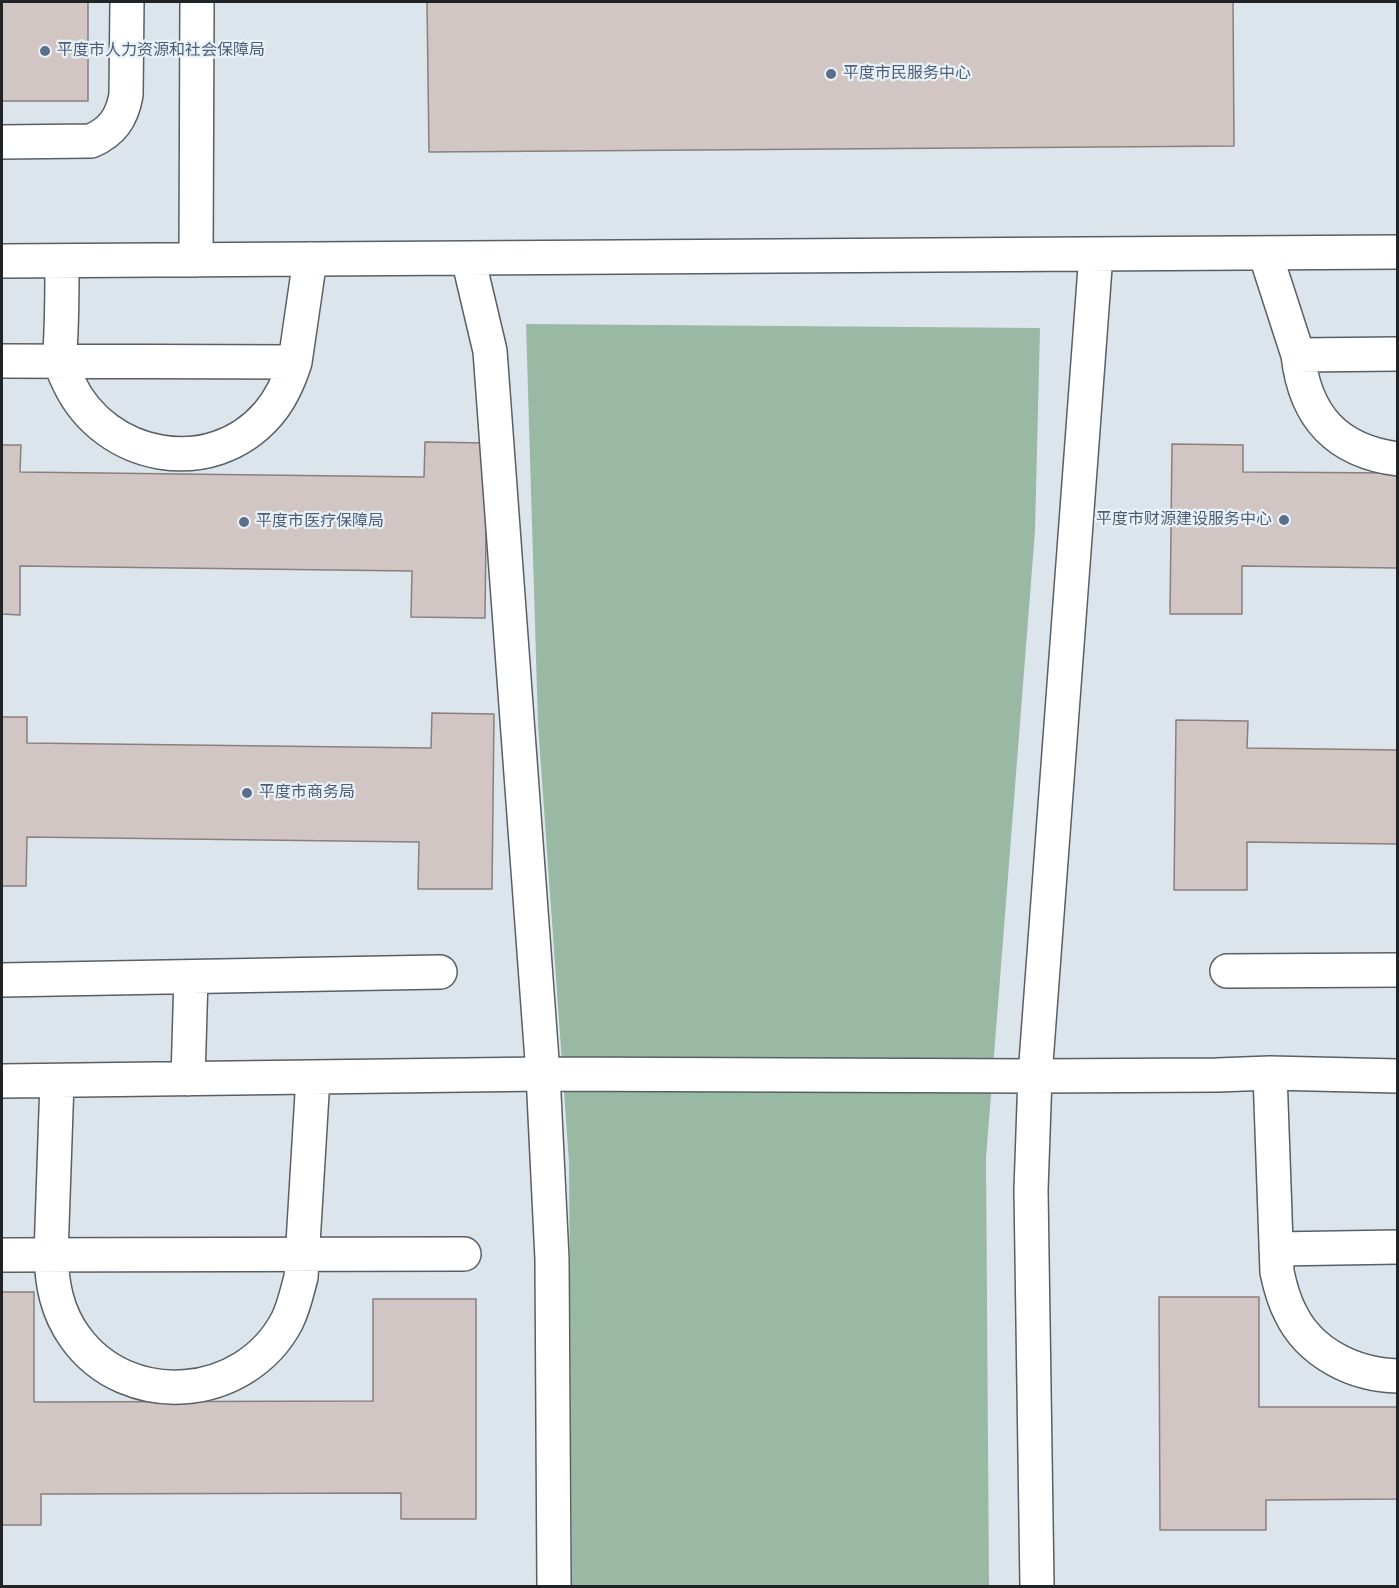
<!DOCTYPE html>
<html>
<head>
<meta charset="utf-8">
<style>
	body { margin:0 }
	#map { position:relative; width:1399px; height:1588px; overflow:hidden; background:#dce5eb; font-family:Helvetica,sans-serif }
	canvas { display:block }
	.frame { position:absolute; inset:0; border:3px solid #212427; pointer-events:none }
</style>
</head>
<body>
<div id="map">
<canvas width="1399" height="1588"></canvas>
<div class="frame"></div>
</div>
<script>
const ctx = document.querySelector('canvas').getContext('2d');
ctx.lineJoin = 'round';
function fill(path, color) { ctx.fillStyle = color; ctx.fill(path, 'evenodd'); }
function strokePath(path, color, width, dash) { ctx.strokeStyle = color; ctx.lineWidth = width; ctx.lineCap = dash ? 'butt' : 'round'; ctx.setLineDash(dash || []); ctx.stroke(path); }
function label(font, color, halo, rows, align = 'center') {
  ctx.font = font + ' Helvetica,"Noto Sans SC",sans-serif'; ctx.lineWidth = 4.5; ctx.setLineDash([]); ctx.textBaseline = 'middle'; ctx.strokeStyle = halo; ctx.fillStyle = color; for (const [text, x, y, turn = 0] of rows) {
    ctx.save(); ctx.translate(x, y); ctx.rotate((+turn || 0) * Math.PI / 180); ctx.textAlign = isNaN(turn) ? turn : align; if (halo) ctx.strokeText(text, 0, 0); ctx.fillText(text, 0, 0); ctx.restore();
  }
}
fill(new Path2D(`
	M 526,324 L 1040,328 L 1035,531 L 986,1158 L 989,1586 L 572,1586 L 569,1162 L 538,724 Z`), '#9ab9a4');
const building = new Path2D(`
	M 2,2 L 88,2 L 88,101 L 2,101 Z
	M 427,2 L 1233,2 L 1234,146 L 429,152 Z
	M 425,442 L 487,443 L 485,618 L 411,617 L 412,571 L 20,566 L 20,615 L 2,614 L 2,445 L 21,445 L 20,472 L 424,477 Z
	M 1172,444 L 1243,445 L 1243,472 L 1398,473 L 1398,568 L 1242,566 L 1242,614 L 1170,614 Z
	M 432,713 L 494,714 L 492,889 L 418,889 L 419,842 L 27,837 L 26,886 L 2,886 L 2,717 L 27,717 L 27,743 L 431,748 Z
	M 1176,720 L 1248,721 L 1247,748 L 1398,750 L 1398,844 L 1247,842 L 1247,890 L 1174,890 Z
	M 2,1292 L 34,1292 L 34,1402 L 373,1401 L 373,1299 L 476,1299 L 476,1519 L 401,1519 L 401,1493 L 41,1494 L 41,1525 L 2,1525 Z
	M 1159,1297 L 1259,1297 L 1259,1407 L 1398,1407 L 1398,1499 L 1266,1500 L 1266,1530 L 1160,1530 Z`);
fill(building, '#d1c6c4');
strokePath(building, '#897f7d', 1.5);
const minor = new Path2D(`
	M 2,142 L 91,141 C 112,132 122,118 126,95 L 127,2
	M 1265,253 L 1298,355 L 1398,354
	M 468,258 L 490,351 L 543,1074 L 552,1259 L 554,1586
	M 196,260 L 197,2
	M 2,261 L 1398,252
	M 62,261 C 62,284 62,307 61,330 C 61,340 59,352 61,362 C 62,369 66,377 69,383 C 105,460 211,480 268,414 C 281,399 289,381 295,362
	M 1298,355 C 1305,416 1336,451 1398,459
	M 2,361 L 295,362 L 310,259
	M 1227,971 L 1398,970
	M 2,980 L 440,972
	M 1270,1073 L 1277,1272 C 1280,1286 1283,1299 1290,1312 C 1309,1353 1354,1375 1398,1376
	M 188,1079 L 191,977
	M 2,1081 L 543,1074 L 1035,1076 L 1217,1075 L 1270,1073 L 1398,1076
	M 57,1081 L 51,1255 C 52,1285 57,1312 75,1337 C 128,1411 245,1401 287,1321 C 294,1307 297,1292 301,1277 L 313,1077
	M 1276,1249 L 1398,1247
	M 2,1255 L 464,1254
	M 1037,1586 L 1031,1190 L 1035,1076 L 1096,254`);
strokePath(minor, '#585f65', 36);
strokePath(minor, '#fff', 33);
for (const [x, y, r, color] of [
	[45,51,6,"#5c6f8a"],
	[831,74,6,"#5c6f8a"],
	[1284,520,6,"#5c6f8a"],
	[244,522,6,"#5c6f8a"],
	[247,793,6,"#5c6f8a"]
]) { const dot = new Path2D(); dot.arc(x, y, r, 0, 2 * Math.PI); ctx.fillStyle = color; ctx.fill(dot); strokePath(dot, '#eaf2f9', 2); }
label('16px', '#4e5e75', '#eaf2f9', [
	["平度市人力资源和社会保障局",57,51],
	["平度市民服务中心",843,74],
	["平度市财源建设服务中心",1272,520,"right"],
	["平度市医疗保障局",256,522],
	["平度市商务局",259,793]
], 'left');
</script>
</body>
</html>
